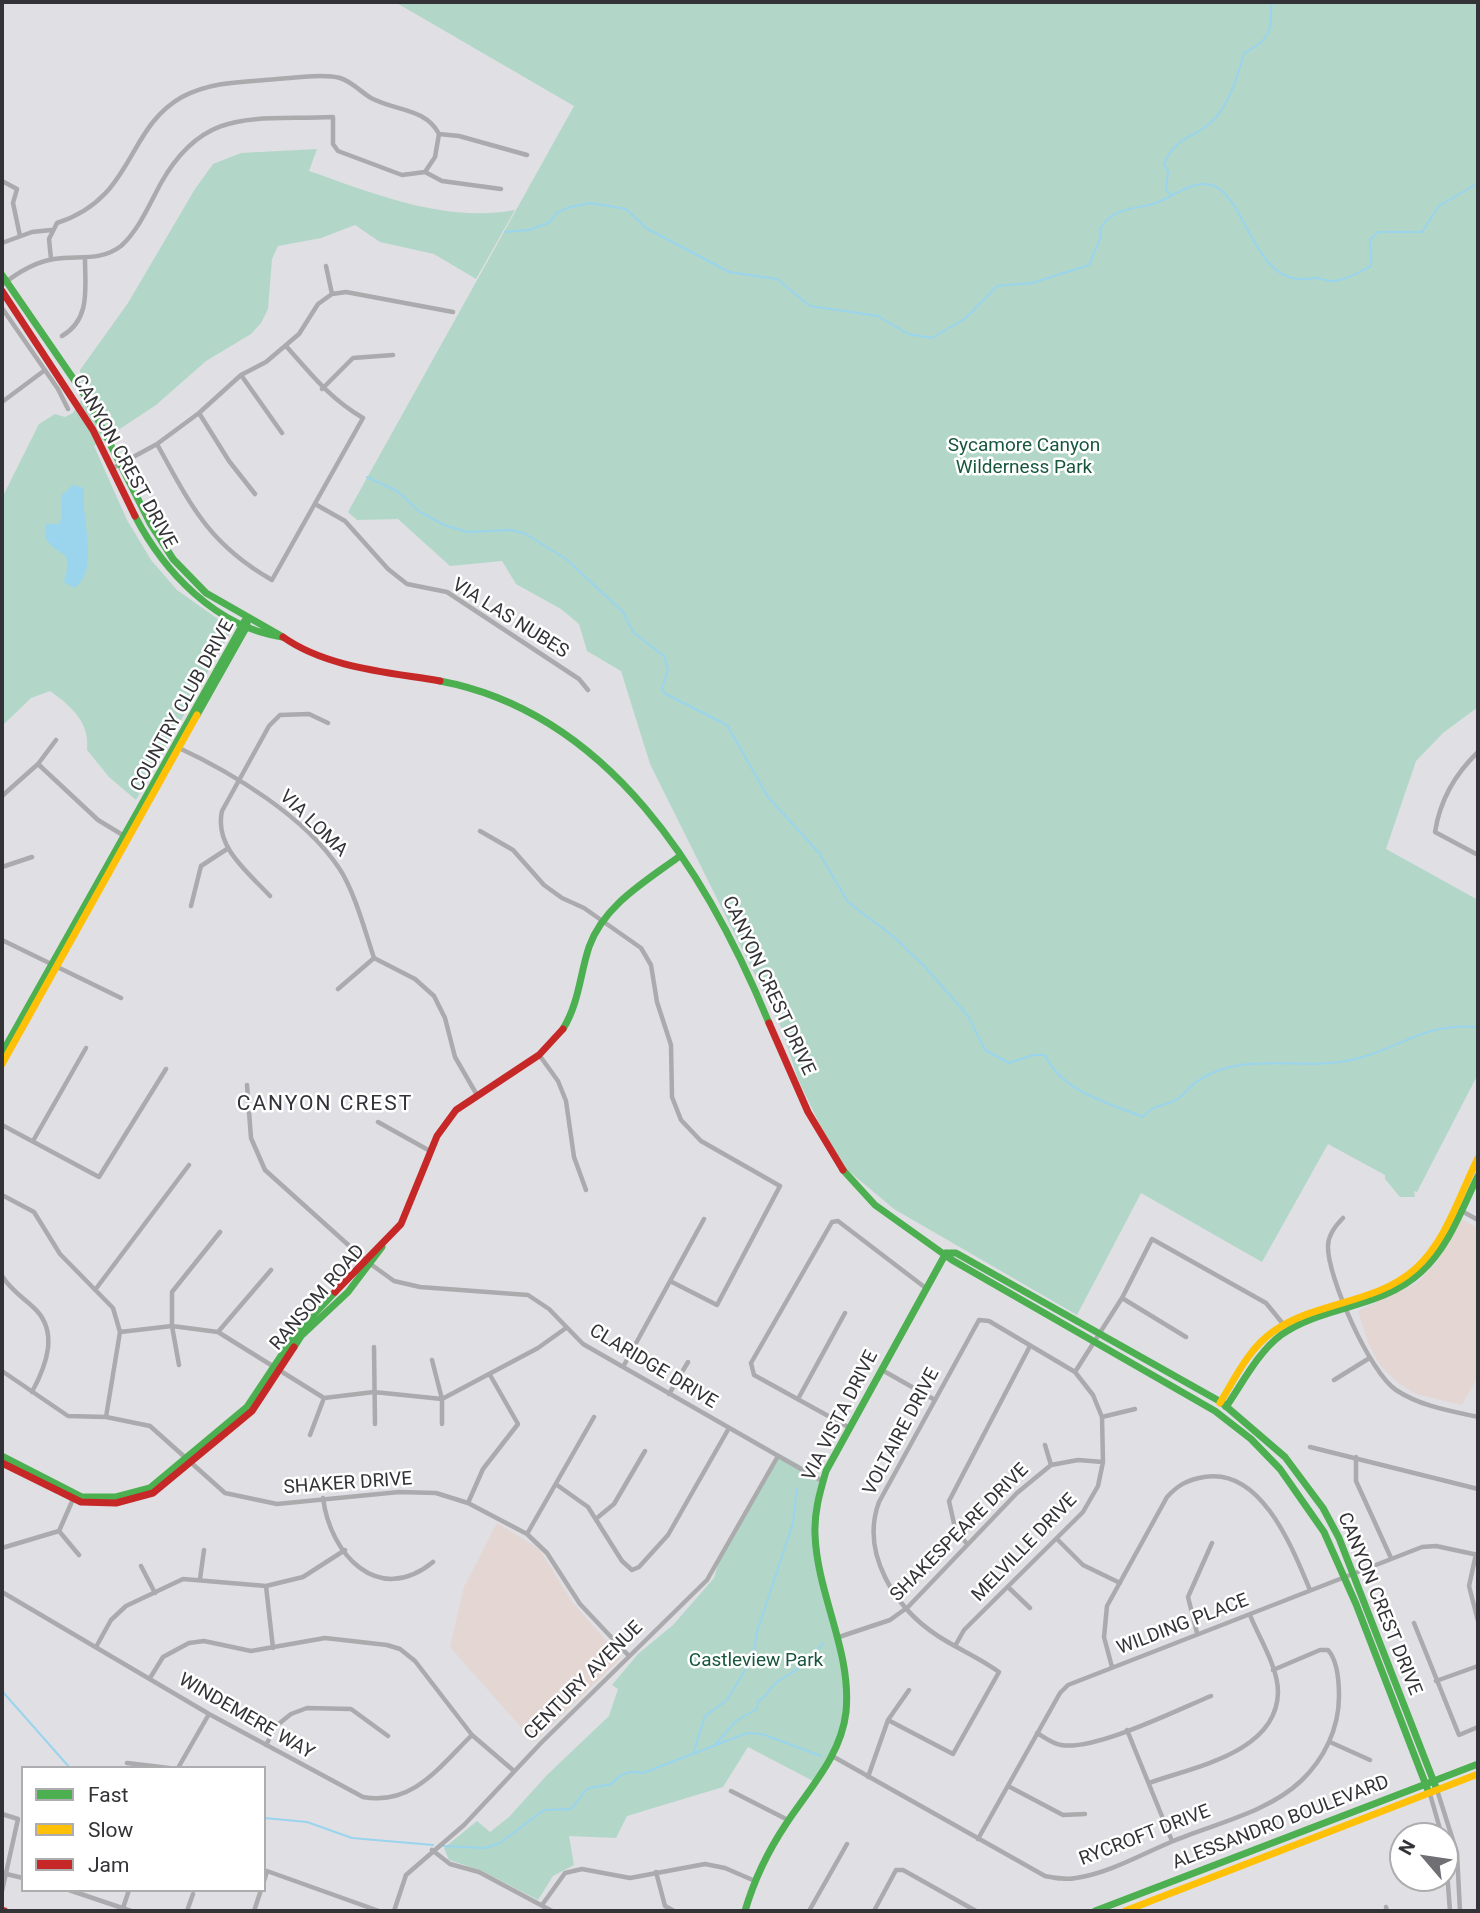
<!DOCTYPE html>
<html>
<head>
<meta charset="utf-8">
<style>
	body { margin:0 }
	#map { position:relative; width:1480px; height:1913px; overflow:hidden; background:#dfdfe4; font-family:Roboto,sans-serif }
	canvas { display:block }
	.frame { position:absolute; inset:0; border:4px solid #333337; pointer-events:none }
	.legend { position:absolute; left:21px; top:1766px; width:245px; height:126px; box-sizing:border-box; background:#fff; border:2px solid #adadaf; margin:0; padding:9px 12px; list-style:none; font-size:21px; color:#333337 }
	.legend li { display:flex; align-items:center; gap:14px; height:35px }
	.legend b { width:35px; border:2px solid #adadaf }
	.north { position:absolute; left:1389px; top:1822px; width:70px; height:70px; box-sizing:border-box; background:#fff; border:2px solid #adadaf; border-radius:50%; rotate:299deg; font-size:19px; font-weight:700; line-height:28px; text-align:center; color:#333337 }
	.north::after { content:''; display:block; margin:auto; width:24px; height:32px; background:#6f6f74; clip-path:polygon(50% 0,100% 100%,50% 72%,0 100%) }
</style>
</head>
<body>
<div id="map">
<canvas width="1480" height="1913"></canvas>
<div class="frame"></div>
<ul class="legend">
<li><b style="height:9px;background:#4caf50"></b>Fast</li>
<li><b style="height:9px;background:#ffc107"></b>Slow</li>
<li><b style="height:9px;background:#c62828"></b>Jam</li>
</ul>
<div class="north">N</div>
</div>
<script>
const ctx = document.querySelector('canvas').getContext('2d');
ctx.lineJoin = 'round';
function fill(path, color) { ctx.fillStyle = color; ctx.fill(path, 'evenodd'); }
function strokePath(path, color, width, dash) { ctx.strokeStyle = color; ctx.lineWidth = width; ctx.lineCap = dash ? 'butt' : 'round'; ctx.setLineDash(dash || []); ctx.stroke(path); }
function label(font, color, halo, rows, align = 'center') {
  ctx.font = font + ' Roboto,sans-serif'; ctx.lineWidth = 5; ctx.setLineDash([]); ctx.textBaseline = 'middle'; ctx.strokeStyle = halo; ctx.fillStyle = color; for (const [text, x, y, turn = 0] of rows) {
    ctx.save(); ctx.translate(x, y); ctx.rotate((+turn || 0) * Math.PI / 180); ctx.textAlign = isNaN(turn) ? turn : align; if (halo) ctx.strokeText(text, 0, 0); ctx.fillText(text, 0, 0); ctx.restore();
  }
}
fill(new Path2D(`
	M 1461,1219 L 1478,1228 L 1478,1376 L 1462,1405 L 1416,1394 L 1397,1382 L 1380,1365 L 1369,1345 L 1358,1311 L 1418,1282 L 1439,1259 Z
	M 497,1523 L 539,1549 L 573,1603 L 621,1658 L 534,1742 L 450,1647 L 464,1587 Z`), '#e3d6d3');
fill(new Path2D(`
	M 395,2 L 1478,2 L 1478,707 L 1443,733 L 1416,761 L 1386,849 L 1478,900 L 1478,1074 L 1417,1192 L 1414,1191 L 1415,1197 L 1400,1197 L 1385,1179 L 1385,1175 L 1328,1144 L 1262,1262 L 1141,1193 L 1077,1315 L 894,1209 L 845,1168 L 820,1125 L 798,1079 L 781,1027 L 650,764 L 621,671 L 587,651 L 579,624 L 561,609 L 516,584 L 502,561 L 450,566 L 398,519 L 357,520 L 348,512 L 574,106 Z
	M 317,149 L 309,171 C 375,194 445,223 515,210 L 476,279 L 434,254 L 380,242 L 355,225 L 321,238 L 278,246 L 272,259 L 268,309 L 261,323 L 251,334 L 206,361 L 156,405 L 94,446 L 127,520 L 151,560 L 177,590 L 232,629 L 136,800 L 109,777 L 87,750 C 90,722 71,706 50,691 L 31,698 L 2,726 L 2,498 L 39,424 L 55,414 L 65,417 L 73,413 L 87,391 L 81,380 L 80,370 L 128,303 L 195,189 L 213,164 L 241,153 Z
	M 778,1453 L 823,1478 L 813,1522 L 847,1696 L 835,1749 L 813,1781 L 748,1747 L 723,1787 L 627,1816 L 616,1838 L 569,1836 L 574,1865 L 553,1876 L 538,1900 L 480,1870 L 449,1860 L 444,1848 L 477,1821 L 490,1832 L 509,1817 L 547,1775 L 609,1716 L 618,1689 L 612,1685 L 638,1654 L 673,1625 L 714,1578 L 720,1558 Z`), '#b2d7c8');
fill(new Path2D(`
	M 73,485 L 84,488 C 80,513 101,572 74,588 L 64,582 L 68,566 L 66,556 C 53,547 41,542 46,524 L 59,524 L 62,516 L 61,496 Z`), '#9ad4ed');
strokePath(new Path2D(`
	M 1170,194 L 1166,190 L 1168,172 L 1164,163 C 1179,135 1186,142 1208,125 C 1228,109 1238,77 1244,53 C 1271,40 1272,30 1271,2
	M 505,232 L 529,230 L 548,223 L 558,212 L 570,207 L 591,203 L 626,209 L 646,228 L 729,272 L 777,279 L 810,306 L 878,316 L 908,334 L 932,338 L 966,318 L 997,286 L 1032,283 L 1089,265 L 1101,236 L 1100,229 C 1114,206 1135,210 1156,203 C 1173,197 1192,180 1211,185 C 1244,193 1252,276 1299,279 C 1304,280 1310,278 1315,278 C 1321,278 1326,281 1331,281 C 1344,281 1360,272 1371,266 L 1370,240 L 1378,232 L 1422,232 L 1439,206 L 1478,183
	M 367,477 L 397,491 L 420,512 L 444,525 L 468,532 L 510,530 L 524,533 L 566,559 L 623,612 L 633,632 L 664,656 L 668,670 L 662,687 L 664,693 L 727,725 L 768,797 L 819,853 L 848,902 L 894,937 L 926,968 L 968,1016 L 985,1050 L 1009,1063 L 1033,1055 L 1045,1055 C 1062,1092 1109,1103 1143,1117 C 1153,1103 1167,1107 1179,1098 C 1186,1093 1191,1084 1199,1080 C 1243,1051 1302,1071 1351,1060 C 1402,1049 1419,1023 1478,1027
	M 2,1691 L 70,1768
	M 714,1746 L 736,1721 L 757,1709 L 758,1701 C 770,1695 768,1688 777,1682 C 799,1668 807,1665 823,1643
	M 693,1754 L 705,1716 L 727,1700 L 753,1657 L 757,1632 L 793,1523 L 797,1488
	M 264,1818 L 307,1822 L 352,1838 L 433,1845
	M 443,1846 L 485,1848 L 500,1843 L 544,1810 L 571,1809 C 593,1783 578,1791 611,1784 C 622,1773 628,1770 643,1773 L 747,1733 L 762,1734 L 821,1756`), '#9ad4ed', 2);
strokePath(new Path2D(`
	M 439,134 L 459,136 L 527,155
	M 425,172 L 435,157 L 439,134
	M 2,181 L 17,189 L 13,203 L 20,236
	M 2,243 L 32,232 L 51,230
	M 51,259 L 49,239 L 57,223 C 135,198 125,129 182,97 C 208,83 236,82 265,80 C 284,79 322,73 340,78 C 351,81 361,92 371,98 C 395,111 426,108 439,134
	M 2,285 C 17,273 34,262 54,259 C 78,255 100,262 121,246 C 139,230 150,203 161,183 C 205,105 256,121 333,117 L 333,144 L 338,151 L 402,175 L 425,172 L 442,181 L 501,189
	M 332,294 L 346,292 L 453,312
	M 2,308 L 58,389 L 68,409
	M 62,336 C 91,319 85,288 85,259
	M 241,375 L 282,433
	M 322,389 L 353,358 L 393,355
	M 2,402 L 45,370
	M 199,413 L 229,461 L 255,494
	M 157,444 C 191,506 209,544 272,580 L 363,418 C 330,399 311,374 286,346
	M 113,468 L 157,444 L 199,413 L 241,375 L 266,362 L 299,334 L 318,304 L 332,294 L 326,266
	M 315,504 L 345,521 L 388,569 L 407,584 L 447,592 L 579,679 L 588,690
	M 177,747 C 233,773 304,816 339,868 C 354,890 365,931 374,958 L 415,979 L 434,996 L 445,1018 L 455,1057 L 477,1095
	M 1478,752 C 1455,774 1440,800 1435,832 L 1478,855
	M 38,764 L 98,820 L 126,837
	M 2,796 L 38,764 L 56,740
	M 480,831 L 513,850 L 544,885 L 562,898 L 584,908 L 641,948 L 651,965 L 657,1002 L 671,1045 L 672,1097 L 681,1120 L 701,1141 L 780,1186 L 717,1305 L 670,1281
	M 2,867 L 32,857
	M 270,896 C 248,872 214,847 222,811 L 269,726 L 280,715 L 309,714 L 328,723
	M 191,906 L 201,866 L 227,849
	M 2,940 L 121,998
	M 338,989 L 374,958
	M 540,1056 L 558,1081 L 566,1101 L 574,1157 L 586,1190
	M 247,1085 L 251,1138 L 265,1170 L 365,1260 L 394,1281 L 420,1287 L 528,1295 L 549,1309 L 583,1344 L 822,1481
	M 378,1122 L 430,1151
	M 2,1125 L 99,1177 L 166,1069
	M 33,1141 L 86,1048
	M 2,1195 L 34,1212 L 60,1254 L 113,1308 L 120,1332 L 106,1417
	M 1460,1210 L 1478,1220
	M 1343,1218 C 1336,1225 1328,1235 1328,1246 C 1327,1276 1370,1373 1396,1390 C 1420,1406 1450,1411 1478,1417
	M 2,1276 C 10,1289 21,1296 33,1307 C 60,1331 46,1366 32,1392
	M 95,1290 L 189,1165
	M 1122,1298 L 1186,1337
	M 120,1332 L 172,1326 L 218,1332 L 324,1398 L 374,1392 L 442,1399 L 538,1348 L 566,1328
	M 218,1332 L 271,1270
	M 374,1347 L 375,1424
	M 432,1360 L 442,1399 L 442,1424
	M 179,1365 L 172,1326 L 172,1292 L 220,1232
	M 623,1367 L 704,1219
	M 882,1370 L 935,1400
	M 2,1371 L 68,1416 L 106,1417 L 150,1426 L 225,1493 L 277,1504 L 399,1492 L 436,1493 L 468,1503 L 527,1534 L 547,1553 L 580,1604 L 629,1656
	M 1075,1372 L 1122,1298 L 1152,1239 L 1266,1303 L 1284,1325
	M 1334,1380 L 1368,1359
	M 669,1394 L 688,1362
	M 798,1399 L 845,1313
	M 1102,1417 L 1135,1409
	M 850,1428 L 754,1375 L 751,1363 L 832,1222 L 838,1221 L 927,1289
	M 310,1435 L 324,1398
	M 1045,1445 L 1051,1465
	M 1310,1447 L 1478,1489
	M 1356,1457 L 1356,1481 L 1391,1558
	M 557,1485 L 588,1507 L 622,1561 L 632,1570 L 639,1567 L 668,1535 L 729,1428
	M 323,1498 C 330,1554 378,1607 433,1562
	M 468,1503 L 483,1469 L 518,1424 L 490,1375
	M 597,1518 L 614,1504 L 645,1451
	M 59,1531 L 79,1555
	M 527,1534 L 594,1417
	M 1057,1539 L 1083,1565 L 1120,1583
	M 967,1544 L 955,1528 L 949,1501 L 1030,1346
	M 2,1548 L 59,1531 L 74,1497
	M 1476,1554 L 1469,1586 L 1478,1621
	M 141,1566 L 155,1593
	M 200,1579 L 204,1550
	M 266,1586 L 273,1648
	M 1008,1587 L 1030,1608
	M 2,1592 L 209,1714 L 363,1797 C 413,1806 440,1766 472,1735
	M 1414,1623 L 1459,1735 L 1478,1727
	M 1197,1633 L 1188,1597 L 1212,1543
	M 839,1637 L 890,1620 L 908,1607 L 1017,1493 L 1051,1465 L 1078,1460 L 1103,1462
	M 96,1647 L 111,1620 L 126,1606 L 183,1579 L 266,1586 L 303,1577 L 345,1550
	M 1112,1667 L 1104,1637 L 1107,1606 L 1167,1497 C 1178,1485 1187,1480 1204,1477 C 1261,1467 1292,1547 1310,1590
	M 150,1678 L 163,1657 L 189,1643 L 204,1641 L 251,1651 L 325,1638 L 387,1645 L 400,1649 L 415,1661 L 472,1735 L 514,1771
	M 1436,1681 L 1478,1666
	M 888,1720 L 953,1754 L 999,1672 C 980,1658 958,1649 938,1636 C 895,1608 860,1553 879,1502 L 979,1320 L 989,1321 L 1075,1372 L 1093,1395 L 1102,1417 L 1103,1462 L 1098,1486 L 1083,1512 L 964,1630 L 955,1646
	M 1127,1730 L 1172,1841
	M 1037,1733 C 1044,1737 1053,1744 1061,1745 C 1095,1751 1177,1710 1211,1696
	M 1330,1742 L 1370,1760
	M 266,1745 L 276,1726 L 291,1714 L 307,1708 L 351,1709 L 388,1736
	M 834,1757 L 1045,1876 C 1056,1878 1065,1880 1076,1878 C 1109,1873 1140,1855 1171,1842 C 1213,1824 1267,1813 1301,1781 C 1324,1759 1339,1729 1339,1696 C 1339,1682 1337,1660 1328,1650 L 1320,1650 L 1273,1670
	M 127,1763 L 169,1768
	M 178,1768 L 209,1714
	M 868,1777 L 888,1720 L 909,1690
	M 1149,1783 C 1193,1767 1277,1753 1278,1692 C 1278,1667 1259,1638 1250,1615
	M 1008,1786 L 1063,1815 L 1085,1814
	M 1437,1790 L 1457,1853 L 1460,1911
	M 731,1791 L 788,1820
	M 1430,1794 L 1442,1836
	M 2,1814 L 18,1819 L 2,1891
	M 978,1839 L 1060,1693 L 1068,1685 L 1422,1547 L 1436,1546 L 1478,1555
	M 1445,1845 L 1450,1911
	M 432,1850 L 450,1864 L 479,1872 L 552,1911
	M 656,1872 L 665,1906 L 674,1911
	M 2,1873 L 23,1878
	M 264,1881 L 267,1871 L 379,1911
	M 69,1890 L 131,1911
	M 542,1905 L 565,1873 L 582,1869 L 630,1878 L 705,1864 L 725,1868 L 755,1881
	M 1386,1907 L 1387,1911
	M 123,1908 L 129,1890
	M 187,1911 L 193,1894
	M 254,1911 L 261,1890
	M 394,1911 L 406,1875 L 464,1825 L 541,1743 L 707,1580 L 778,1456
	M 809,1911 L 847,1844
	M 874,1911 L 896,1870 L 903,1870 L 976,1911`), '#ababad', 4.5);
strokePath(new Path2D(`
	M 2,275 L 88,400 L 150,523 L 173,559 L 206,593 L 283,637
	M 135,516 C 164,572 216,627 282,637
	M 440,681 C 610,713 708,875 769,1023
	M 197,715 L 247,626 L 247,617
	M 563,1029 C 579,1003 580,974 589,947 C 604,905 646,881 680,856
	M 2,1053 L 247,617
	M 843,1170 L 875,1205 L 952,1260 L 1215,1411 L 1251,1439 L 1280,1469 L 1324,1532 L 1356,1604 L 1429,1793
	M 946,1253 L 956,1253 L 1221,1402 L 1285,1457 L 1323,1508 L 1339,1538 L 1437,1790
	M 294,1347 L 301,1336 L 348,1292 L 382,1247
	M 1226,1407 C 1242,1384 1258,1352 1281,1335 C 1323,1305 1381,1309 1421,1272 C 1449,1247 1462,1208 1478,1176
	M 2,1456 L 82,1497 L 116,1497 L 150,1488 L 247,1407 L 297,1332 L 335,1292
	M 745,1911 C 754,1880 768,1851 786,1824 C 809,1789 841,1756 846,1712 C 852,1651 817,1595 815,1534 C 814,1512 820,1492 826,1471 L 946,1253
	M 1095,1911 L 1478,1764`), '#4caf50', 7);
strokePath(new Path2D(`
	M 2,1064 L 197,715
	M 1220,1403 C 1235,1378 1249,1348 1274,1331 C 1317,1301 1376,1304 1415,1269 C 1446,1242 1460,1194 1478,1158
	M 1125,1911 L 1478,1774`), '#ffc107', 7);
strokePath(new Path2D(`
	M 2,291 L 93,430 L 135,516
	M 283,637 C 327,668 388,672 440,681
	M 769,1023 L 808,1112 L 843,1170
	M 335,1292 L 401,1224 L 437,1136 L 456,1110 L 539,1055 L 563,1029
	M 2,1463 L 81,1502 L 116,1503 L 153,1493 L 252,1411 L 294,1347
	M 2,1910 L 5,1911`), '#c62828', 7);
label('19px', '#18563f', '#fff', [
	["Sycamore Canyon",1024,446],
	["Wilderness Park",1024,468],
	["Castleview Park",756,1661]
]);
label('19px', '#333337', '#fff', [
	["CANYON CREST DRIVE",124,462,61],
	["VIA LAS NUBES",510,619,32],
	["COUNTRY CLUB DRIVE",183,706,-61],
	["VIA LOMA",313,824,44],
	["CANYON CREST DRIVE",768,986,65],
	["RANSOM ROAD",318,1298,-49],
	["CLARIDGE DRIVE",653,1367,31],
	["VIA VISTA DRIVE",841,1416,-63],
	["VOLTAIRE DRIVE",902,1432,-62],
	["SHAKER DRIVE",348,1484,-4],
	["SHAKESPEARE DRIVE",960,1533,-45],
	["MELVILLE DRIVE",1025,1548,-46],
	["CANYON CREST DRIVE",1379,1604,68],
	["WILDING PLACE",1183,1625,-21],
	["CENTURY AVENUE",584,1681,-45],
	["WINDEMERE WAY",246,1717,30],
	["ALESSANDRO BOULEVARD",1281,1823,-21],
	["RYCROFT DRIVE",1145,1836,-21]
]);
ctx.letterSpacing = '2px';
label('21px', '#323239', '#fff', [
	["CANYON CREST",325,1105]
]);
ctx.letterSpacing = '0px';
</script>
</body>
</html>
